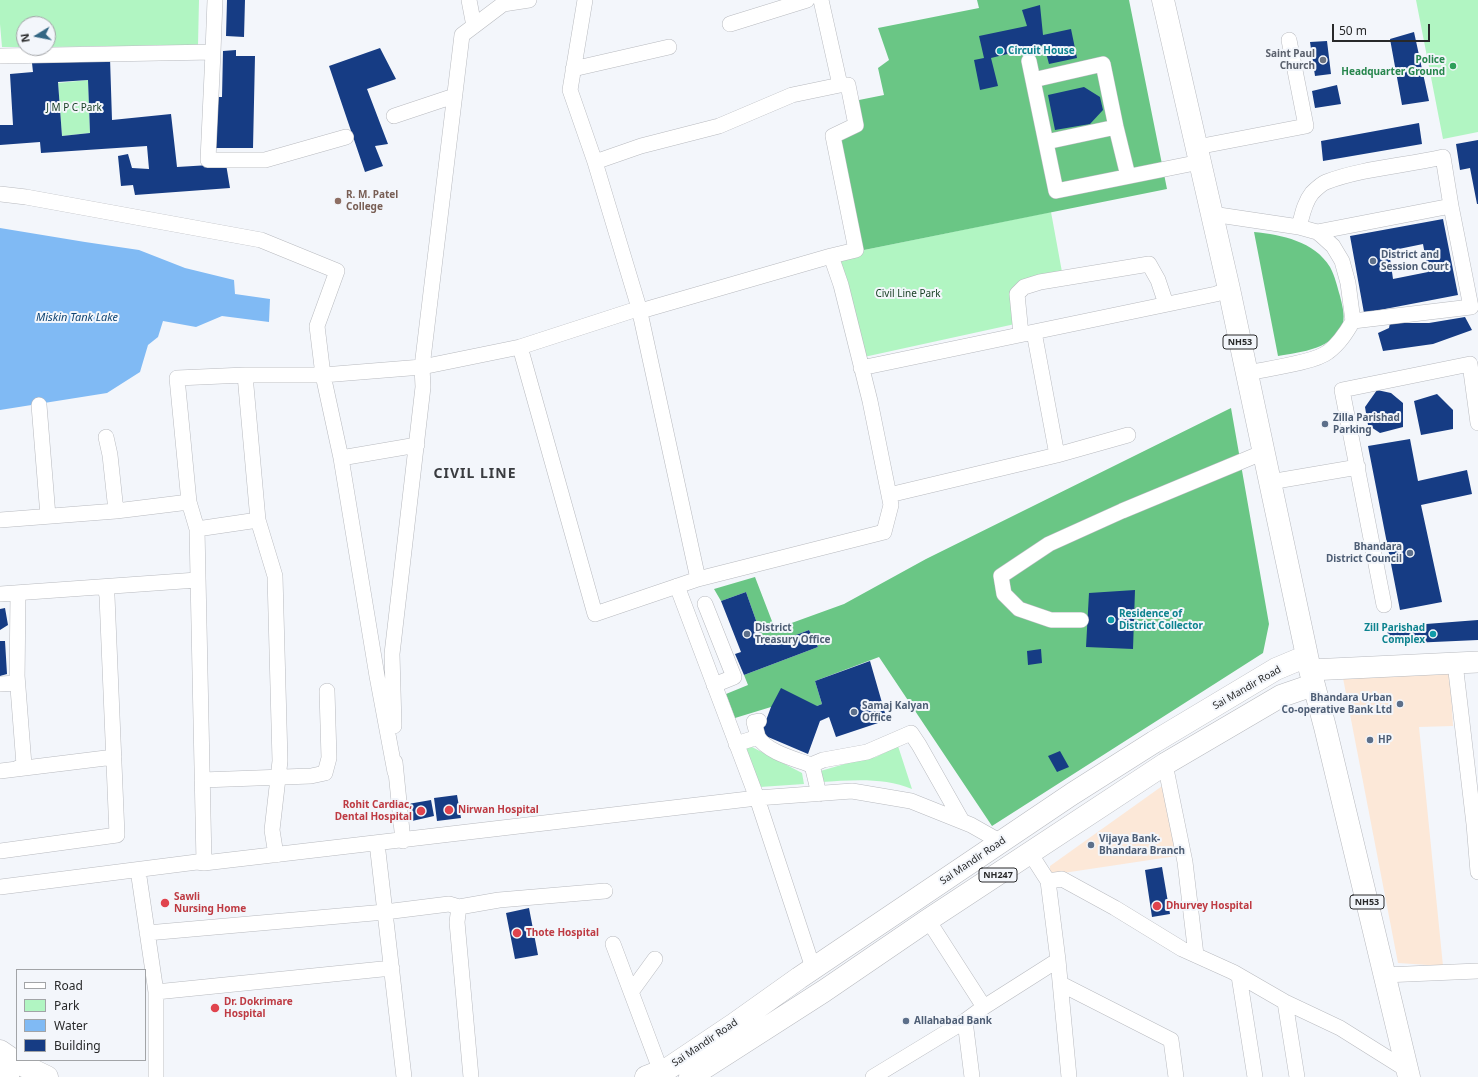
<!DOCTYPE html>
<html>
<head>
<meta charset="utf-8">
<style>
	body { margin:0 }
	#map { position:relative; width:1478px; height:1077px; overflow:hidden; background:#f3f6fb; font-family:"Noto Sans",sans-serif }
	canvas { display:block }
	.legend { position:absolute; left:16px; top:969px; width:130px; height:92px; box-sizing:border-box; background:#f3f6fb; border:1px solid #a2a4a7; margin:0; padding:5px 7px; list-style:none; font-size:12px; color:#28292a }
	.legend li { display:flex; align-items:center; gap:8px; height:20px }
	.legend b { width:20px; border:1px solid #a2a4a7 }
	.north { position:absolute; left:16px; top:16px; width:40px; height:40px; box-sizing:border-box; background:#f3f6fb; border:1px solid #a2a4a7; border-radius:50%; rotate:260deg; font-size:11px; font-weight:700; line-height:16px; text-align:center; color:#28292a }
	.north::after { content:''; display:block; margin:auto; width:14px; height:18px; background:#346784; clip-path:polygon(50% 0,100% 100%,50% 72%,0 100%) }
	.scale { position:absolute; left:1332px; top:24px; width:98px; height:18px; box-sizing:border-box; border:2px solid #28292a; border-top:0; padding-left:5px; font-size:12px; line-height:14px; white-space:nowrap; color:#28292a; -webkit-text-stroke:3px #f3f6fb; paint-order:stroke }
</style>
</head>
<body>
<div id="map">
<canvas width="1478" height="1077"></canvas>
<ul class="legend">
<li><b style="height:5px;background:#fff"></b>Road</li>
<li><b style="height:11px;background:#b1f5c2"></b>Park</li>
<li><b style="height:11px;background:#80baf4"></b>Water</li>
<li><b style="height:11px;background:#163c84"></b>Building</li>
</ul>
<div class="north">N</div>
<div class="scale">50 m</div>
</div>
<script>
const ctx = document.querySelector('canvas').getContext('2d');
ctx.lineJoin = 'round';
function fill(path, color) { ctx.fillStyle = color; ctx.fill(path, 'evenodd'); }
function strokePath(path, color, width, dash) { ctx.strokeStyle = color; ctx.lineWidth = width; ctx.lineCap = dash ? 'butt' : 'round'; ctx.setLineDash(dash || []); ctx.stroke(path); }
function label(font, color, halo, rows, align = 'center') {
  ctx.font = font + ' "Noto Sans",sans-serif'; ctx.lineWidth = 4; ctx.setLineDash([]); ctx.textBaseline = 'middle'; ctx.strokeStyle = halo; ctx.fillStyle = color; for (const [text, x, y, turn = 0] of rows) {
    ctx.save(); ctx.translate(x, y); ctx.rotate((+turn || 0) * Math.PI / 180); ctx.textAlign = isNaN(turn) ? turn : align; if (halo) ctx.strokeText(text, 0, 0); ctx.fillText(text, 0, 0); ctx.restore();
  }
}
fill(new Path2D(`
	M 1450,670 L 1453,726 L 1419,727 L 1443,966 L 1398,963 L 1343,678 Z
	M 1165,784 L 1183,855 L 1050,875 L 1050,866 Z`), '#fce8d8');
fill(new Path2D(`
	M 0,0 L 199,0 L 198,45 L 48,47 L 48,24 L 24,24 L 24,47 L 2,47 L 0,24 Z
	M 1416,0 L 1478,0 L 1478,132 L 1443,139 Z
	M 88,80 L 90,133 L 62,136 L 58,83 Z
	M 1051,212 L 1062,272 L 1028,280 L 1015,324 L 864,357 L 839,259 L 859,251 Z
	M 898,746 L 912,789 C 884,777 851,780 821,782 L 817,772 L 855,761 L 876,757 Z
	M 752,747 L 802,773 L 804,784 L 760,787 L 746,748 Z`), '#b1f5c2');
fill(new Path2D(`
	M 977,0 L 1129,0 L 1167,189 L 859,251 L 834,137 L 858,125 L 854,101 L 884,95 L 878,68 L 889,60 L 878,28 L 979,8 Z
	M 1254,232 C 1282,235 1314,241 1330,267 C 1335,276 1337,286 1340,296 C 1342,304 1345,315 1343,323 C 1335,349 1301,352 1278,356 Z
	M 1231,408 L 1269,624 L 1263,653 L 992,826 L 879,657 L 815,681 L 822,704 L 817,706 L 771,707 L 735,718 L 726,694 L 748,685 L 744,675 L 818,647 L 809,630 L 775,643 L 774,639 L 764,643 L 746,592 L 721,601 L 714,589 L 755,577 L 775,629 L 844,604 L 926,559 Z`), '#6ac685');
fill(new Path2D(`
	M 0,228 L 85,242 L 139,250 L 185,268 L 234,280 L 235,294 L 270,299 L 269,322 L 222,316 L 196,327 L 163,321 L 158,337 L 148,345 L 140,372 L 107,393 L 0,410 Z`), '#80baf4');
fill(new Path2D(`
	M 227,0 L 245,0 L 244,37 L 226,36 Z
	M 1040,5 L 1043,35 L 1071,29 L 1077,58 L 1049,64 L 1044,45 L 991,58 L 998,86 L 980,90 L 974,60 L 984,58 L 979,36 L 1027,26 L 1022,10 Z
	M 1414,32 L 1429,101 L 1402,105 L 1390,39 Z
	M 1327,41 L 1331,74 L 1315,76 L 1310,42 Z
	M 380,48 L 396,79 L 367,89 L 388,144 L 375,146 L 383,166 L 365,172 L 329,66 Z
	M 236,50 L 236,56 L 255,56 L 253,148 L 216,148 L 217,97 L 222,97 L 223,51 Z
	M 110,58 L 112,120 L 171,114 L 177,167 L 226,164 L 230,188 L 135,195 L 133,185 L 121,186 L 118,156 L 128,154 L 132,168 L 149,169 L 147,146 L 41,153 L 40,142 L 0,145 L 0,125 L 13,125 L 10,74 L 33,72 L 32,63 ZM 88,80 L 90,133 L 62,136 L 58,82 Z
	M 1337,85 L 1341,104 L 1315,108 L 1312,91 Z
	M 1084,87 L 1100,97 L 1103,110 L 1090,124 L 1055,130 L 1048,95 Z
	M 1419,123 L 1422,144 L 1323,161 L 1321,141 Z
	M 1478,140 L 1478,204 L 1477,204 L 1470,168 L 1460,170 L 1456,144 Z
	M 1443,219 L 1458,295 L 1364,313 L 1350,236 ZM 1423,244 L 1428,272 L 1393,279 L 1389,251 Z
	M 1465,317 L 1472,330 L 1433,344 L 1383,351 L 1378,333 L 1389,328 L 1390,323 L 1429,323 Z
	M 1377,390 L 1391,393 L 1403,403 L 1403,427 L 1380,433 L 1368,425 L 1365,407 Z
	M 1437,394 L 1453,410 L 1453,429 L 1421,435 L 1414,401 Z
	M 1410,439 L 1418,481 L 1467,470 L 1472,494 L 1421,505 L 1442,602 L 1400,610 L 1368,446 Z
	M 1135,590 L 1133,649 L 1086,647 L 1089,593 Z
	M 746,592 L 764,643 L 774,639 L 775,643 L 809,630 L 818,647 L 744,675 L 735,654 L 741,652 L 721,601 Z
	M 5,608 L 8,625 L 0,630 L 0,609 Z
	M 1478,620 L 1478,640 L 1389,644 L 1387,627 Z
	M 0,641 L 5,641 L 7,674 L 0,676 Z
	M 1041,649 L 1042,663 L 1028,665 L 1027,651 Z
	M 870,661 L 887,720 L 836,737 L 829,717 L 820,721 L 808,754 L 761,734 L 771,707 L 781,688 L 817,706 L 822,704 L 815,681 Z
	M 1060,751 L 1069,767 L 1057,772 L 1048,756 Z
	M 457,795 L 461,818 L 437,821 L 434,798 Z
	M 431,800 L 434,816 L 412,821 L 408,804 Z
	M 1162,867 L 1170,914 L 1152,917 L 1145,870 Z
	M 529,908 L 538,955 L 515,959 L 506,913 Z`), '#163c84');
const minor = new Path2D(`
	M 469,0 L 474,26
	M 585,0 L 570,90 L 595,162 L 639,308 L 698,579
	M 821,0 L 840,85 L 848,85 L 856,125 L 833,136 L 856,250 L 831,256
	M 730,24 L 807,0
	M 213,52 L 215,0
	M 0,56 L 213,52 L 208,160 L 265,160 L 346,137
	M 1029,61 L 1056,191 L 1200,162
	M 573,69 L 669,47
	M 1033,80 L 1103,64 L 1116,127 L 1128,176
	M 394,116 L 454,96
	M 1046,142 L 1116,127
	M 1197,147 L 1306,126 L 1289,40
	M 595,162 L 641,146 L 719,126 L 792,95 L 840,85
	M 0,194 L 26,197 L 261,240 L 337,271 L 317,326 L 323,375 L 422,367 L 423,387 L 392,654 L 394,726
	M 1212,214 L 1299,227 L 1317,232 L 1322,236 L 1333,246 L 1342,261 L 1348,283 L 1353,321
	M 1317,232 L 1451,206
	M 1021,334 L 1017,294 L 1024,287 L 1040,282 L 1149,264 L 1158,280 L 1166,304
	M 520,347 L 595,614 L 698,579 L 884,532 L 891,505 L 870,401 L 841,285 L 831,256 L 644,310 L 631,311 L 520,347 L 422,367 L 462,35 L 503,4 L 529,0
	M 861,368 L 1216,294 L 1229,289
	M 1247,373 C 1265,369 1314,363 1328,352 C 1339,344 1346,333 1353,321 L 1471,307 L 1451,206 L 1443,157 C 1404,166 1363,168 1326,182 C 1321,184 1315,190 1312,193 C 1304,203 1302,216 1299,227
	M 39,405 L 48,516
	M 106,437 L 110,455 L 116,511
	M 1057,455 L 1128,435
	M 341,458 L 417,445
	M 1270,482 L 1358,467
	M 889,495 L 1057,455 L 1034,332
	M 189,502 L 177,378 L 245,375
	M 0,520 L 116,511 L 189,502 L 197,529
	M 258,520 L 275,576 L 280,761 L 272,830 L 276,855
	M 677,586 L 757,798 L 813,968
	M 0,594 L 197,580
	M 705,604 L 734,677 L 714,685
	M 1384,605 L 1342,390 L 1470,364 L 1478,423
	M 1081,620 L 1051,620 L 1019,609 L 1004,594 L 1001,576 L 1049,544 L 1122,511 L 1264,452
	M 1455,663 L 1474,824 L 1478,872
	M 0,684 L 17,683 L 18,593
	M 758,737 L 754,722 L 759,721
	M 736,744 L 758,737 C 767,752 795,759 811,765 L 823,760 L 867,752 L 911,733 L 919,745 L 962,821
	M 395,762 L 403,841
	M 1165,764 L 1185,862 L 1196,955
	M 812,765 L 819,794
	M 16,769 L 24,765 L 17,675
	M 0,771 L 114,757
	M 395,772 L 377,676 L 341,458 L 323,375 L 245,375 L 258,520 L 197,529 L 204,863 L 757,798 L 852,791 L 911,801 L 971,825 L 1001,842
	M 202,780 L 311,776 L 325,773 L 329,758 L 327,691
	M 377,843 L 404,1077
	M 0,851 L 117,835 L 107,596 L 105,587
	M 1030,853 L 1048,881 L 1058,960 L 1069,1077
	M 138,870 L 156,992 L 156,1077
	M 1048,881 L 1062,879 L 1115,908 L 1182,949 L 1233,972 L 1285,1002 L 1340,1028 L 1407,1070
	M 0,887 L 197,862 L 204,863
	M 459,907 L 457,922 L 471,1077
	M 928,920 L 984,1007
	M 147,933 L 385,912 L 449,904 L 459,907 L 499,900 L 605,891
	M 613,944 L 663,1077
	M 1384,975 L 1478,971
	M 1239,976 L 1255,1077
	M 1061,984 L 1171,1040 L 1176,1077
	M 156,992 L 392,968
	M 631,992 L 655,959
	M 1285,1002 L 1297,1077
	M 965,1021 L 972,1077
	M 873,1077 L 965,1021 L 984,1007 L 1058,960`);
const secondary = new Path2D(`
	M 1310,670 L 1478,662`);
const trunk = new Path2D(`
	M 1163,0 L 1229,289 L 1310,670 L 1325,727 L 1409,1077
	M 0,1051 L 16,1062 L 47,1077
	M 0,1072 L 8,1077
	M 646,1077 L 669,1068 L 733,1025 L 799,978 L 1072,794 L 1154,742 L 1276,669 L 1307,656
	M 690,1077 L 824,991 L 928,920 L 1165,764 L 1281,696 L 1313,685`);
strokePath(minor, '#b8babf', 16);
strokePath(secondary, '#b8babf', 22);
strokePath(trunk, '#b8babf', 23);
strokePath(minor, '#fff', 15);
strokePath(secondary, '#fff', 21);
strokePath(trunk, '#fff', 22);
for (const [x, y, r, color] of [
	[1000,51,4,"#0f9aa8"],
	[1323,60,4,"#6b7280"],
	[1453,66,4,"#2e9e5b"],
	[338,201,4,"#8d6e63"],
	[1373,261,4,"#5c6f8a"],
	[1325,424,4,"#5c6f8a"],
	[1410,553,4,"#5c6f8a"],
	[1111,620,4,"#0f9aa8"],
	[747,634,4,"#5c6f8a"],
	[1433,634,4,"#0f9aa8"],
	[1400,704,4,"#5c6f8a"],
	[854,712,4,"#5c6f8a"],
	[1370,740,4,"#5c6f8a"],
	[449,810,5,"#e0444e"],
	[421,811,5,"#e0444e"],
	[1091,845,4,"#5c6f8a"],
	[165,903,5,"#e0444e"],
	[1157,906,5,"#e0444e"],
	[517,933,5,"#e0444e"],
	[215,1008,5,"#e0444e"],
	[906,1021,4,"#5c6f8a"]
]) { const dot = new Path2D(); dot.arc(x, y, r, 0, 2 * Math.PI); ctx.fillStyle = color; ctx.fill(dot); strokePath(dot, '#f3f6fb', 1.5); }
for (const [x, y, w] of [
	[1240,342,34],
	[998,875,38],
	[1367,902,34]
]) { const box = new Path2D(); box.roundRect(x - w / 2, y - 7, w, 14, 3); ctx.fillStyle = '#f3f6fb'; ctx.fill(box); strokePath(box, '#28292a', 1); }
label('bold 9px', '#28292a', null, [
	["NH53",1240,342],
	["NH247",998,875],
	["NH53",1367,902]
]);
label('bold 10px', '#0d838f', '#f3f6fb', [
	["Circuit House",1008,51],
	["Residence of",1119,614],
	["District Collector",1119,626],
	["Zill Parishad",1425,628,"right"],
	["Complex",1425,640,"right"]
], 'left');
label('bold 10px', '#5b616d', '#f3f6fb', [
	["Saint Paul",1315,54],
	["Church",1315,66]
], 'right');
label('bold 10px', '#27864d', '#f3f6fb', [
	["Police",1445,60],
	["Headquarter Ground",1445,72]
], 'right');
label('10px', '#1a4026', '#f3f6fb', [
	["J M P C Park",74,108],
	["Civil Line Park",908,294]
]);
label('bold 10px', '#785e54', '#f3f6fb', [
	["R. M. Patel",346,195],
	["College",346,207]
], 'left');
label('bold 10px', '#4e5e75', '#f3f6fb', [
	["District and",1381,255],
	["Session Court",1381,267],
	["Zilla Parishad",1333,418],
	["Parking",1333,430],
	["Bhandara",1402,547,"right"],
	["District Council",1402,559,"right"],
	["District",755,628],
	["Treasury Office",755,640],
	["Bhandara Urban",1392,698,"right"],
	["Co-operative Bank Ltd",1392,710,"right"],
	["Samaj Kalyan",862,706],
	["Office",862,718],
	["HP",1378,740],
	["Vijaya Bank-",1099,839],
	["Bhandara Branch",1099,851],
	["Allahabad Bank",914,1021]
], 'left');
label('10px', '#28292a', '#f3f6fb', [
	["Sai Mandir Road",1247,688,-30],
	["Sai Mandir Road",973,861,-34],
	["Sai Mandir Road",705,1043,-34]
]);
label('bold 10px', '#be3a42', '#f3f6fb', [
	["Rohit Cardiac,",412,805,"right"],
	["Dental Hospital",412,817,"right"],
	["Nirwan Hospital",458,810],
	["Sawli",174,897],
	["Nursing Home",174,909],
	["Dhurvey Hospital",1166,906],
	["Thote Hospital",526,933],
	["Dr. Dokrimare",224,1002],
	["Hospital",224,1014]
], 'left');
label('italic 11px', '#0f4573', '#f3f6fb', [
	["Miskin Tank Lake",77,318]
]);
ctx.letterSpacing = '1px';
label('bold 14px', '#3a3c40', '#f3f6fb', [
	["CIVIL LINE",475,474]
]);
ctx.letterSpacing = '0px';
</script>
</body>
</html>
